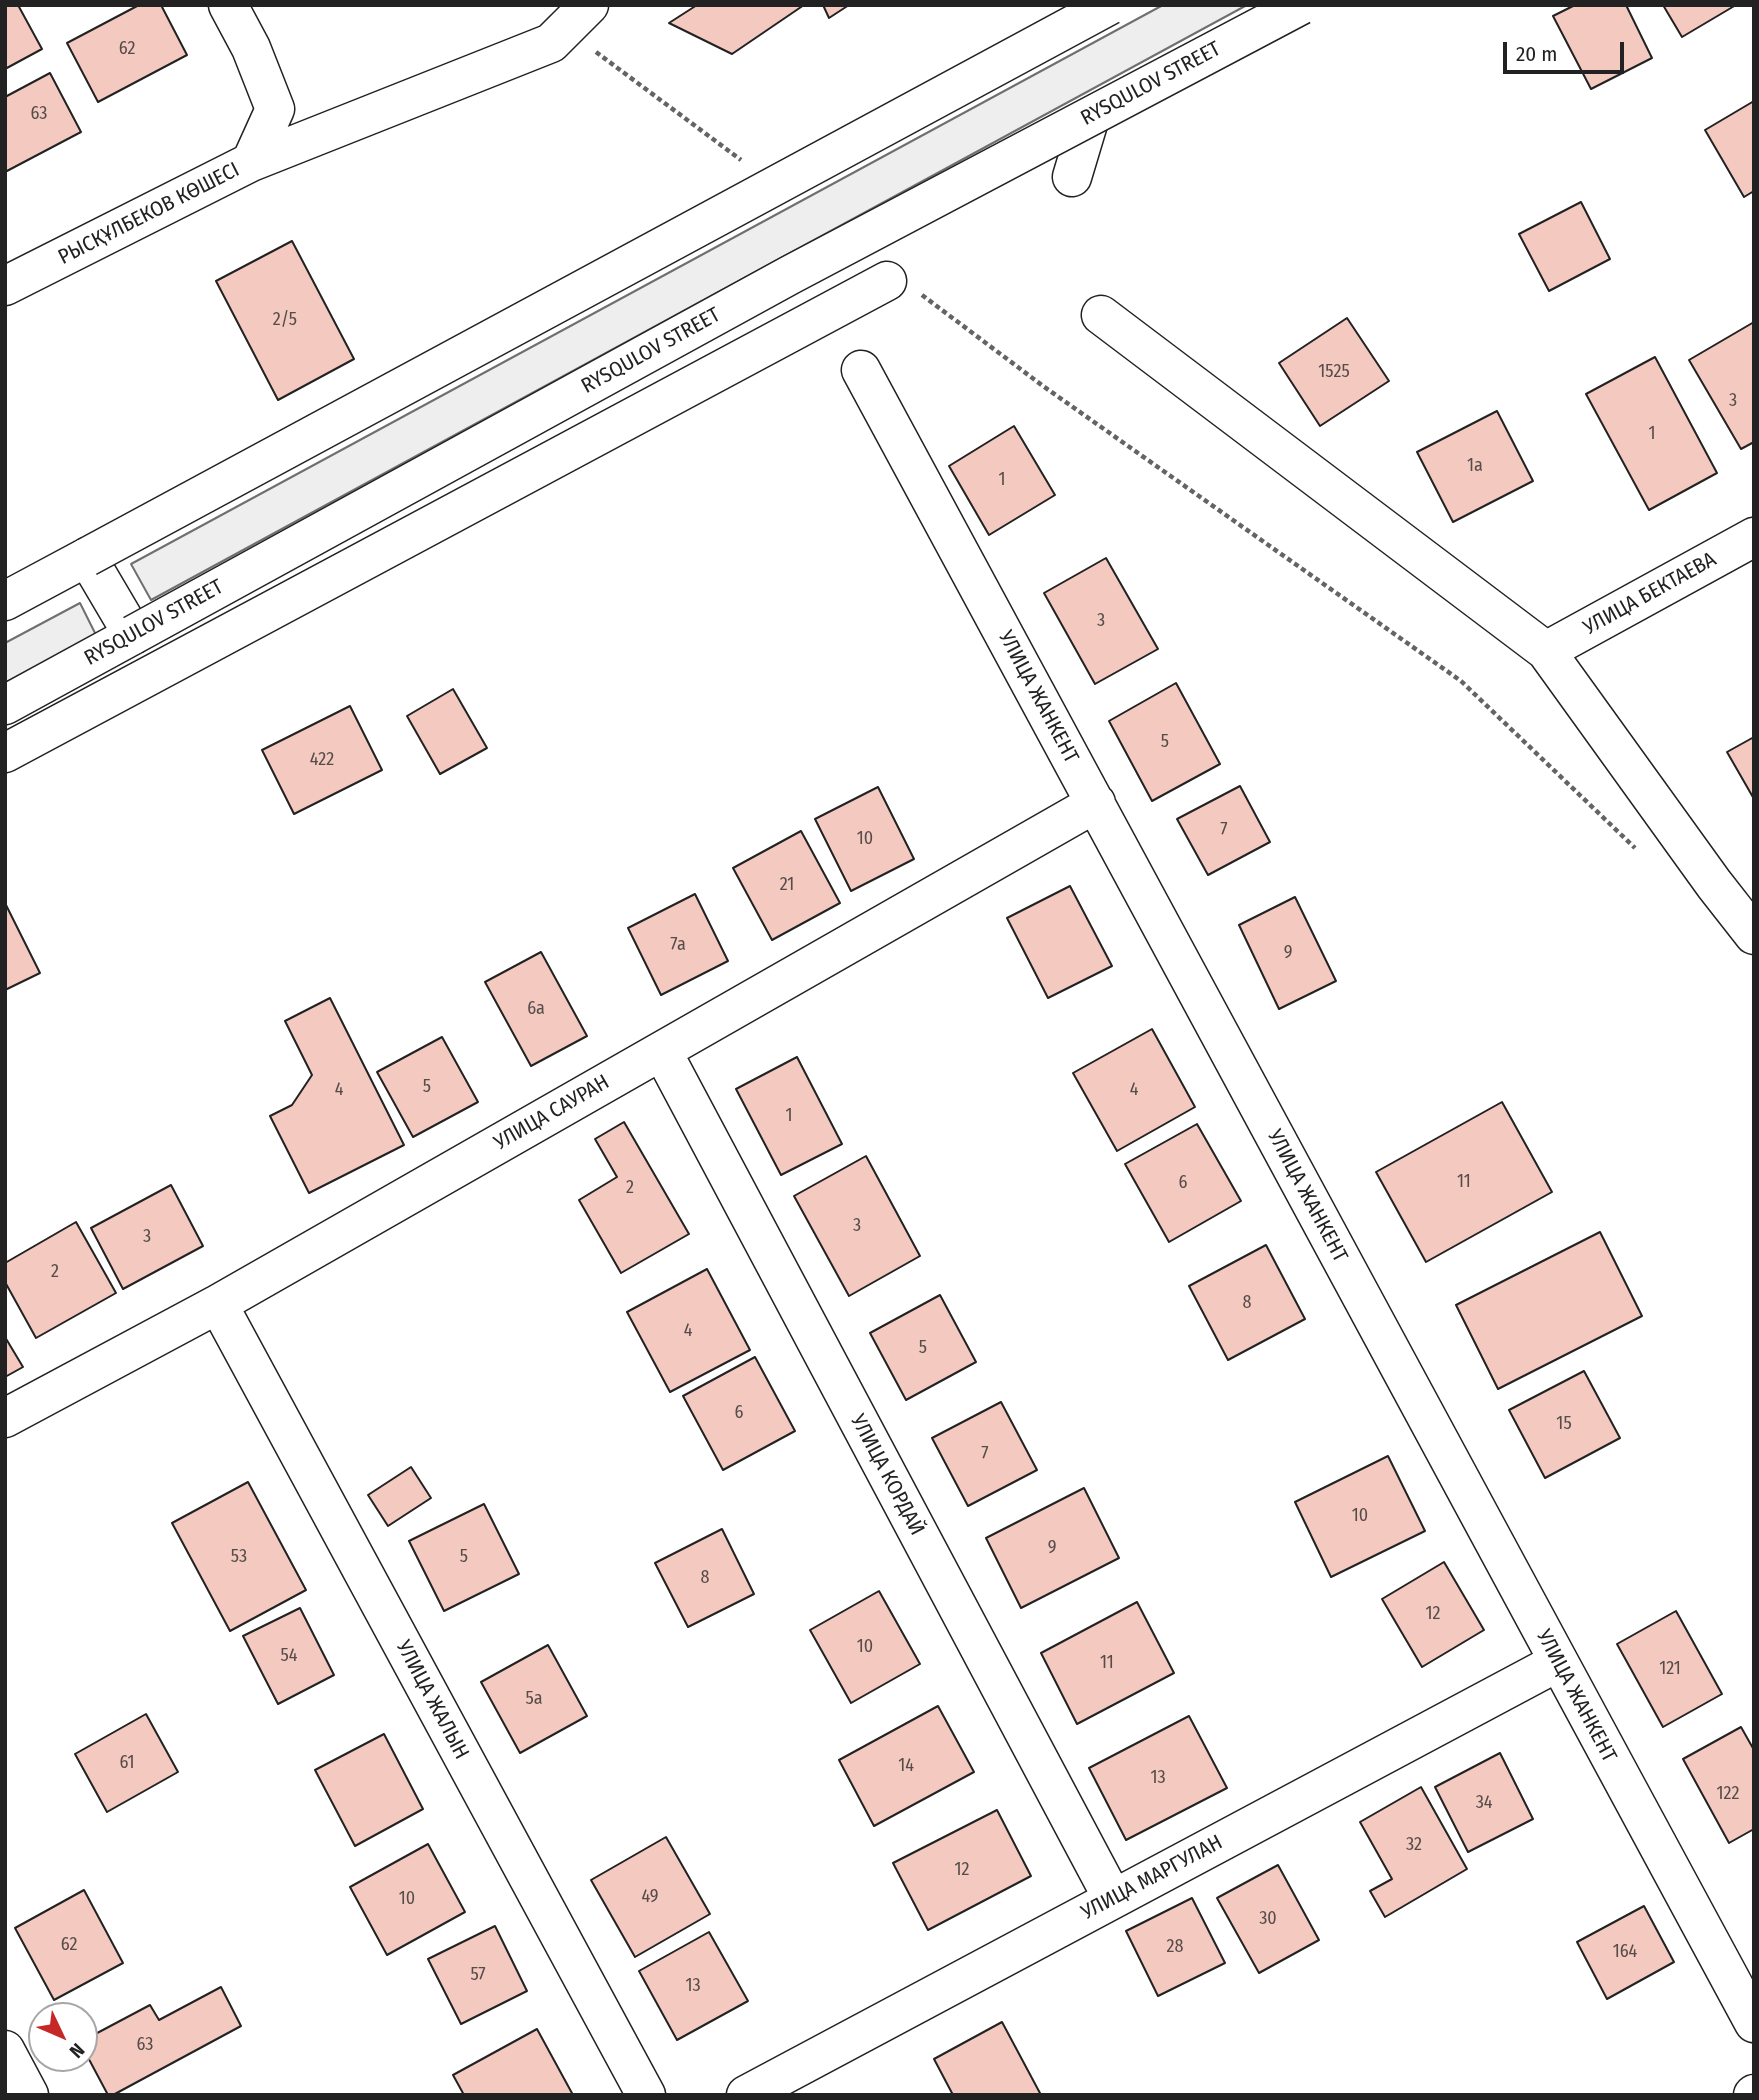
<!DOCTYPE html>
<html>
<head>
<meta charset="utf-8">
<style>
	body { margin:0 }
	#map { position:relative; width:1759px; height:2100px; overflow:hidden; background:#fff; font-family:"Fira Sans Condensed",sans-serif }
	canvas { display:block }
	.frame { position:absolute; inset:0; border:7px solid #222; pointer-events:none }
	.north { position:absolute; left:28px; top:2002px; width:70px; height:70px; box-sizing:border-box; background:#fff; border:2px solid #a7a7a7; border-radius:50%; rotate:134deg; font-size:19px; font-weight:700; line-height:28px; text-align:center; color:#222 }
	.north::after { content:''; display:block; margin:auto; width:24px; height:32px; background:#c62828; clip-path:polygon(50% 0,100% 100%,50% 72%,0 100%) }
	.scale { position:absolute; left:1503px; top:42px; width:121px; height:32px; box-sizing:border-box; border:4px solid #222; border-top:0; padding-left:9px; font-size:21px; line-height:24px; white-space:nowrap; color:#222; -webkit-text-stroke:5px #fff; paint-order:stroke }
</style>
</head>
<body>
<div id="map">
<canvas width="1759" height="2100"></canvas>
<div class="frame"></div>
<div class="north">N</div>
<div class="scale">20 m</div>
</div>
<script>
const ctx = document.querySelector('canvas').getContext('2d');
ctx.lineJoin = 'round';
function fill(path, color) { ctx.fillStyle = color; ctx.fill(path, 'evenodd'); }
function strokePath(path, color, width, dash) { ctx.strokeStyle = color; ctx.lineWidth = width; ctx.lineCap = dash ? 'butt' : 'round'; ctx.setLineDash(dash || []); ctx.stroke(path); }
function label(font, color, halo, rows, align = 'center') {
  ctx.font = font + ' "Fira Sans Condensed",sans-serif'; ctx.lineWidth = 5; ctx.setLineDash([]); ctx.textBaseline = 'middle'; ctx.strokeStyle = halo; ctx.fillStyle = color; for (const [text, x, y, turn = 0] of rows) {
    ctx.save(); ctx.translate(x, y); ctx.rotate((+turn || 0) * Math.PI / 180); ctx.textAlign = isNaN(turn) ? turn : align; if (halo) ctx.strokeText(text, 0, 0); ctx.fillText(text, 0, 0); ctx.restore();
  }
}
const green = new Path2D(`
	M 1163,5 L 1247,5 L 151,600 L 131,564 Z
	M 80,603 L 96,635 L 5,683 L 5,643 Z`);
fill(green, '#eee');
strokePath(green, '#6f6f6f', 2);
const building = new Path2D(`
	M 5,5 L 18,5 L 42,49 L 5,69 Z
	M 139,5 L 161,5 L 187,55 L 98,102 L 67,43 Z
	M 697,5 L 804,5 L 732,54 L 669,23 Z
	M 823,5 L 849,5 L 829,18 Z
	M 1575,5 L 1626,5 L 1652,58 L 1591,89 L 1553,16 Z
	M 1663,5 L 1736,5 L 1682,37 Z
	M 50,73 L 81,132 L 5,172 L 5,97 Z
	M 1754,101 L 1754,191 L 1744,197 L 1705,130 Z
	M 1581,202 L 1610,259 L 1549,291 L 1519,234 Z
	M 292,241 L 354,359 L 278,400 L 216,281 Z
	M 1347,318 L 1389,381 L 1320,426 L 1279,363 Z
	M 1754,322 L 1754,442 L 1741,449 L 1689,360 Z
	M 1655,357 L 1717,473 L 1649,510 L 1586,394 Z
	M 1497,411 L 1533,481 L 1453,522 L 1417,452 Z
	M 1014,426 L 1055,495 L 989,535 L 949,466 Z
	M 1106,558 L 1158,649 L 1095,684 L 1044,593 Z
	M 1176,683 L 1220,764 L 1152,801 L 1109,721 Z
	M 453,689 L 487,748 L 440,774 L 407,716 Z
	M 350,706 L 382,770 L 294,814 L 262,750 Z
	M 1754,737 L 1754,799 L 1727,752 Z
	M 1240,786 L 1270,842 L 1208,875 L 1177,819 Z
	M 878,787 L 914,859 L 851,891 L 815,819 Z
	M 801,831 L 840,903 L 772,940 L 733,868 Z
	M 1070,886 L 1112,966 L 1048,998 L 1007,918 Z
	M 695,894 L 728,961 L 661,995 L 628,928 Z
	M 1295,897 L 1336,981 L 1279,1009 L 1239,925 Z
	M 5,903 L 40,973 L 5,990 Z
	M 541,952 L 587,1036 L 531,1066 L 485,982 Z
	M 330,998 L 404,1145 L 309,1193 L 270,1116 L 292,1105 L 312,1075 L 285,1021 Z
	M 1152,1029 L 1195,1107 L 1117,1151 L 1073,1073 Z
	M 442,1037 L 478,1102 L 413,1137 L 377,1072 Z
	M 797,1057 L 842,1144 L 781,1175 L 736,1089 Z
	M 1502,1102 L 1552,1192 L 1426,1262 L 1376,1172 Z
	M 624,1122 L 689,1234 L 621,1273 L 579,1200 L 617,1177 L 595,1139 Z
	M 1197,1124 L 1241,1201 L 1169,1242 L 1125,1164 Z
	M 866,1156 L 920,1256 L 849,1296 L 794,1196 Z
	M 171,1185 L 203,1246 L 123,1289 L 91,1228 Z
	M 76,1222 L 116,1293 L 36,1338 L 5,1282 L 5,1263 Z
	M 1600,1232 L 1642,1316 L 1498,1389 L 1456,1305 Z
	M 1266,1245 L 1305,1319 L 1228,1360 L 1189,1286 Z
	M 707,1269 L 750,1350 L 670,1392 L 627,1312 Z
	M 940,1295 L 976,1362 L 906,1400 L 870,1333 Z
	M 5,1337 L 23,1367 L 5,1377 Z
	M 755,1357 L 795,1431 L 723,1470 L 683,1396 Z
	M 1584,1371 L 1620,1438 L 1545,1478 L 1509,1410 Z
	M 1001,1402 L 1037,1470 L 968,1506 L 932,1438 Z
	M 1388,1456 L 1425,1531 L 1331,1577 L 1295,1502 Z
	M 411,1467 L 431,1498 L 388,1526 L 368,1495 Z
	M 248,1482 L 306,1590 L 230,1631 L 172,1523 Z
	M 1084,1488 L 1119,1558 L 1021,1608 L 986,1538 Z
	M 484,1504 L 519,1574 L 444,1611 L 409,1541 Z
	M 722,1529 L 754,1594 L 688,1627 L 655,1563 Z
	M 1444,1562 L 1484,1630 L 1422,1667 L 1382,1599 Z
	M 879,1591 L 920,1664 L 851,1703 L 810,1630 Z
	M 1137,1602 L 1174,1673 L 1077,1724 L 1041,1653 Z
	M 300,1608 L 334,1675 L 278,1704 L 243,1636 Z
	M 1676,1611 L 1722,1694 L 1663,1727 L 1617,1644 Z
	M 548,1645 L 587,1716 L 520,1753 L 481,1682 Z
	M 938,1706 L 974,1772 L 874,1826 L 839,1760 Z
	M 146,1714 L 178,1772 L 107,1812 L 75,1754 Z
	M 1189,1716 L 1227,1788 L 1126,1840 L 1089,1768 Z
	M 1741,1727 L 1754,1750 L 1754,1829 L 1729,1843 L 1683,1759 Z
	M 384,1734 L 423,1809 L 355,1846 L 315,1770 Z
	M 1500,1753 L 1533,1819 L 1468,1852 L 1435,1787 Z
	M 1421,1787 L 1467,1869 L 1385,1917 L 1370,1891 L 1392,1879 L 1360,1822 Z
	M 997,1810 L 1031,1876 L 928,1930 L 893,1863 Z
	M 666,1837 L 710,1914 L 635,1957 L 591,1880 Z
	M 428,1844 L 465,1912 L 387,1955 L 350,1887 Z
	M 1278,1865 L 1319,1940 L 1259,1973 L 1217,1898 Z
	M 84,1890 L 123,1963 L 54,2000 L 15,1928 Z
	M 1192,1898 L 1225,1963 L 1158,1996 L 1126,1931 Z
	M 1644,1906 L 1674,1962 L 1607,1999 L 1577,1942 Z
	M 495,1926 L 527,1991 L 461,2024 L 428,1959 Z
	M 709,1932 L 748,2001 L 677,2040 L 639,1971 Z
	M 221,1987 L 241,2026 L 113,2095 L 108,2095 L 84,2050 L 84,2040 L 150,2005 L 159,2020 Z
	M 1002,2022 L 1041,2095 L 953,2095 L 934,2059 Z
	M 537,2029 L 573,2095 L 464,2095 L 453,2075 Z`);
fill(building, '#f3c9c0');
strokePath(building, '#222', 2);
const minor = new Path2D(`
	M 251,162 L 551,43 L 589,5
	M 1072,177 L 1090,117
	M 5,286 L 251,162 L 275,109 L 251,48 L 228,5
	M 1101,315 L 1546,651 L 1714,884 L 1754,935
	M 861,370 L 1754,2023
	M 1546,651 L 1754,537
	M 5,753 L 887,281
	M 662,1051 L 1113,1899
	M 218,1304 L 646,2095
	M 5,1418 L 218,1304 L 1096,803
	M 5,2050 L 29,2095
	M 746,2095 L 1558,1662
	M 1753,2095 L 1754,2094`);
const major = new Path2D(`
	M 5,601 L 87,557 L 133,635 L 5,705`);
strokePath(minor, '#222', 41);
strokePath(major, '#222', 41);
strokePath(new Path2D(`
	M 596,52 L 741,160
	M 922,295 L 1043,386 L 1461,681 L 1635,848`), '#646464', 4.5, [5, 3.5]);
strokePath(minor, '#fff', 38);
strokePath(major, '#fff', 38);
const majorBridge = new Path2D(`
	M 87,557 L 1110,5
	M 133,635 L 790,275 L 1301,5`);
strokePath(majorBridge, '#222', 41, []);
strokePath(majorBridge, '#fff', 38);
label('18px', '#564c4a', null, [
	["62",127,49],
	["63",39,114],
	["2/5",285,320],
	["1525",1334,372],
	["3",1733,401],
	["1",1652,434],
	["1а",1475,466],
	["1",1002,480],
	["3",1101,621],
	["5",1165,742],
	["422",322,760],
	["7",1224,830],
	["10",865,839],
	["21",787,885],
	["7а",678,945],
	["9",1288,953],
	["6а",536,1009],
	["5",427,1087],
	["4",339,1090],
	["4",1134,1090],
	["1",789,1116],
	["11",1464,1182],
	["6",1183,1183],
	["2",630,1188],
	["3",857,1226],
	["3",147,1237],
	["2",55,1272],
	["8",1247,1303],
	["4",688,1331],
	["5",923,1348],
	["6",739,1413],
	["15",1564,1424],
	["7",985,1454],
	["10",1360,1516],
	["9",1052,1548],
	["53",239,1557],
	["5",464,1557],
	["8",705,1578],
	["12",1433,1614],
	["10",865,1647],
	["54",289,1656],
	["11",1107,1663],
	["121",1670,1669],
	["5а",534,1699],
	["61",127,1763],
	["14",906,1766],
	["13",1158,1778],
	["122",1728,1794],
	["34",1484,1803],
	["32",1414,1845],
	["12",962,1870],
	["49",650,1897],
	["10",407,1899],
	["30",1268,1919],
	["62",69,1945],
	["28",1175,1947],
	["164",1625,1952],
	["57",478,1975],
	["13",693,1986],
	["63",145,2045]
]);
label('21px', '#222', '#fff', [
	["RYSQULOV STREET",1151,84,-28],
	["РЫСҚҰЛБЕКОВ КӨШЕСІ",149,214,-27],
	["RYSQULOV STREET",651,351,-29],
	["УЛИЦА БЕКТАЕВА",1650,594,-29],
	["RYSQULOV STREET",154,623,-29],
	["УЛИЦА ЖАНКЕНТ",1038,697,62],
	["УЛИЦА САУРАН",552,1113,-30],
	["УЛИЦА ЖАНКЕНТ",1307,1196,62],
	["УЛИЦА КОРДАЙ",887,1475,62],
	["УЛИЦА ЖАНКЕНТ",1576,1696,62],
	["УЛИЦА ЖАЛЫН",432,1700,62],
	["УЛИЦА МАРГУЛАН",1152,1878,-28]
]);
</script>
</body>
</html>
